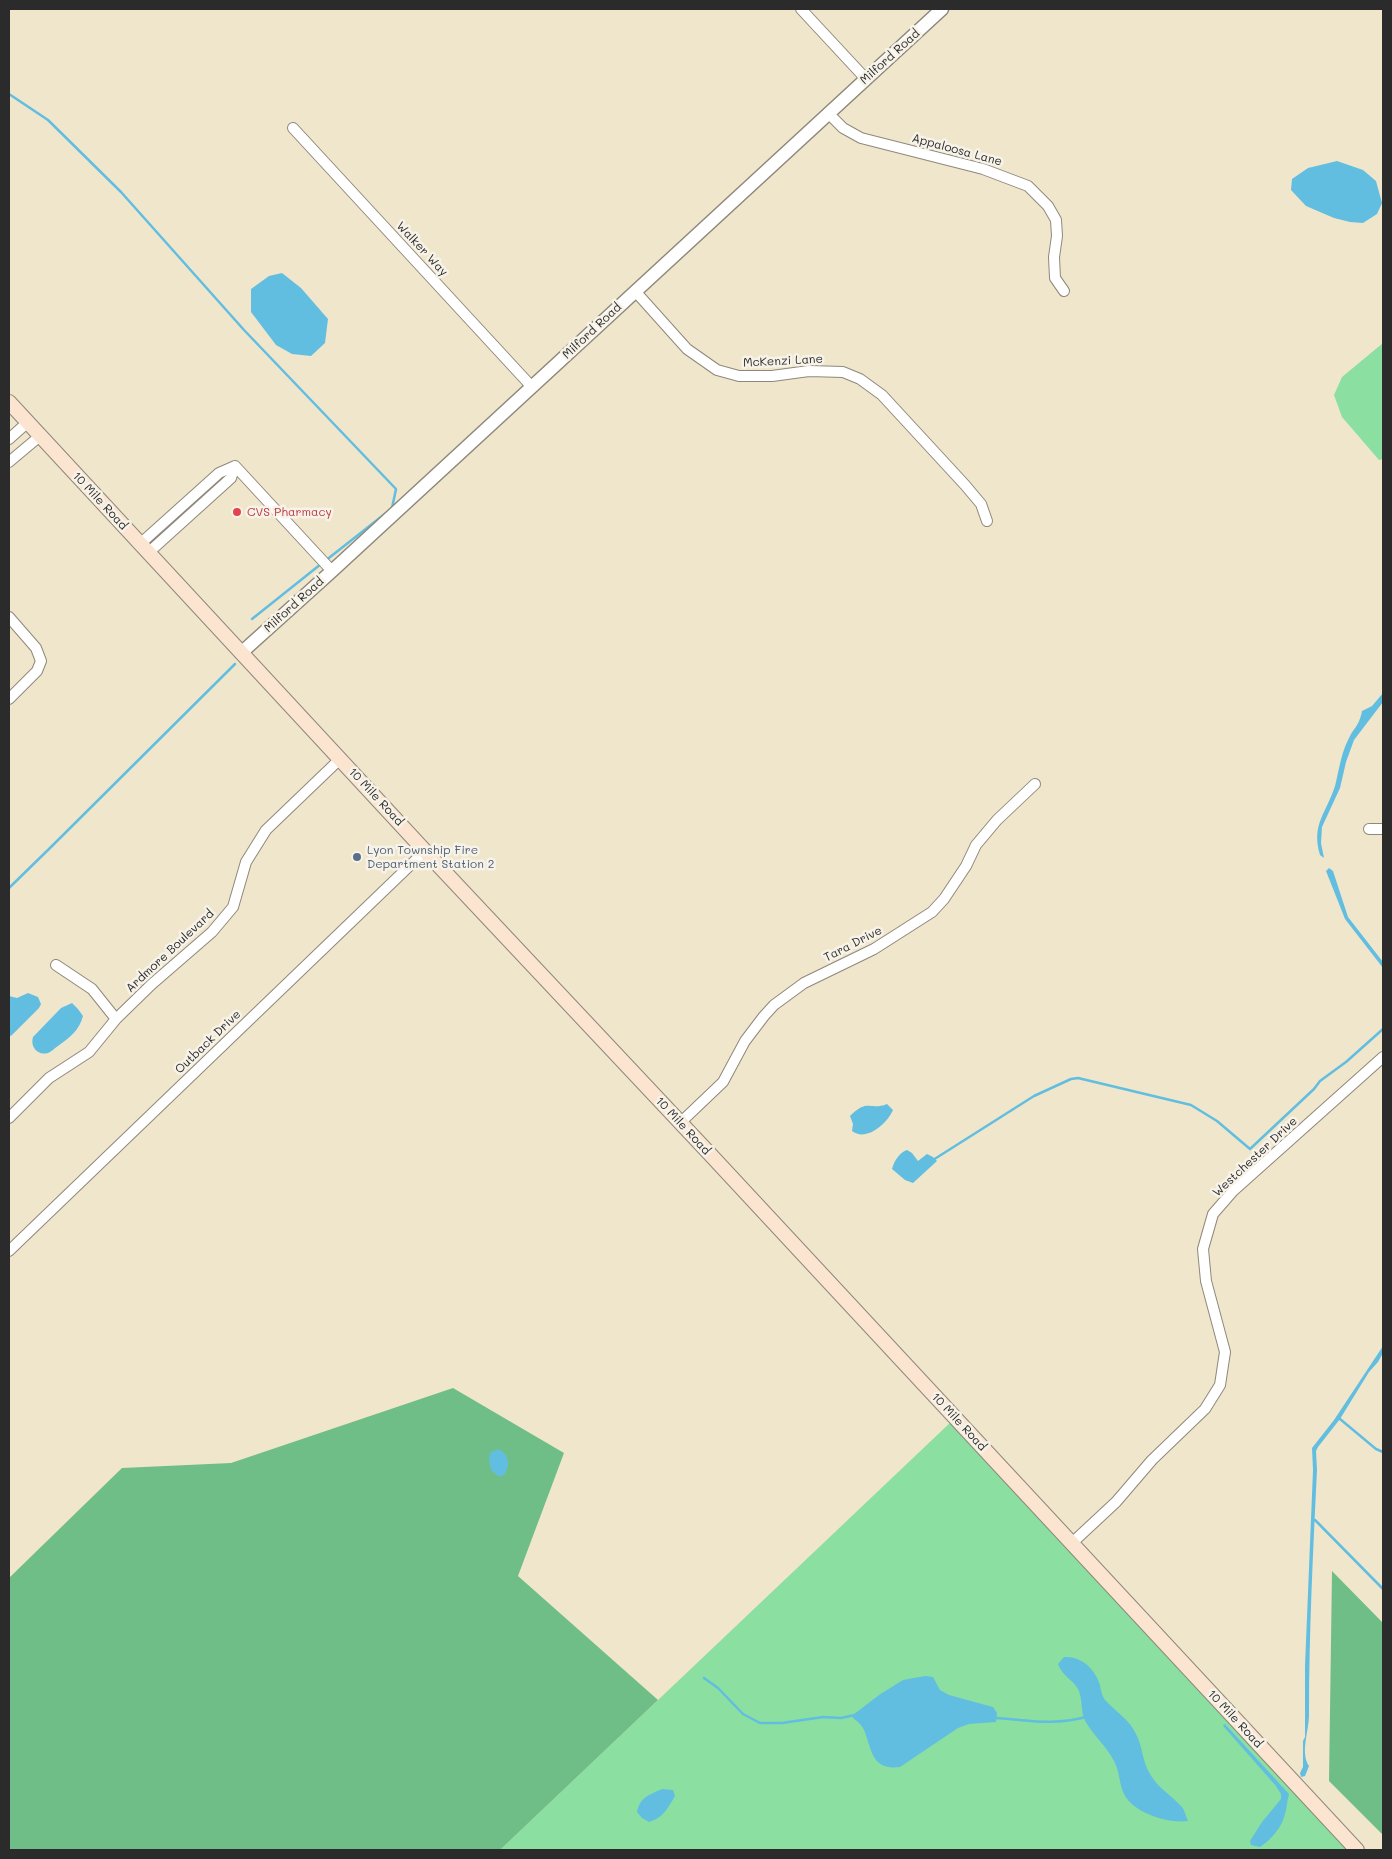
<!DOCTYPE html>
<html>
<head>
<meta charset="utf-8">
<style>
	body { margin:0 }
	#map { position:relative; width:1392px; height:1859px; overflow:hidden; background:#f0e6cc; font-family:Mali,sans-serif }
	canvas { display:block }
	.frame { position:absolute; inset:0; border:10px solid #2b2b2b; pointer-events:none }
</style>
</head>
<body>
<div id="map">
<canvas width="1392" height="1859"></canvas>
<div class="frame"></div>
</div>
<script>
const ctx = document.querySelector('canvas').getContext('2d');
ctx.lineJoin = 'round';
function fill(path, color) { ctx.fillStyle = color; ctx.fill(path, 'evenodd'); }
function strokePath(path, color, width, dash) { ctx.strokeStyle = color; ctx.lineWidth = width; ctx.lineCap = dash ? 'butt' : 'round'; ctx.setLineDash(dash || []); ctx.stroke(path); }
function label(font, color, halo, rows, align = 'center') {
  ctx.font = font + ' Mali,sans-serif'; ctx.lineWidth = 5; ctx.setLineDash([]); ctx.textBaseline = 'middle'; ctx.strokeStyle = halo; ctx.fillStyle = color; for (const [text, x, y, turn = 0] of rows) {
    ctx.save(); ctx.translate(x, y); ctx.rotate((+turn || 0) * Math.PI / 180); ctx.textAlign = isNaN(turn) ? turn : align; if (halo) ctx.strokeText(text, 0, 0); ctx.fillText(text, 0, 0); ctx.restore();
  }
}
fill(new Path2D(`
	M 1383,343 L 1383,459 L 1379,460 L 1342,417 L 1334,395 L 1342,377 Z
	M 952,1421 L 1349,1850 L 500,1850 Z`), '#8bdfa1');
fill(new Path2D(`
	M 453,1388 L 564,1453 L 518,1576 L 658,1700 L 500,1850 L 9,1850 L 9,1578 L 122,1468 L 231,1463 Z
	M 1332,1571 L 1383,1623 L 1383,1835 L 1329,1781 Z`), '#70be87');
fill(new Path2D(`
	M 1337,161 L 1363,170 L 1376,181 L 1382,203 L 1377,214 L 1363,223 L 1350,222 L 1334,218 L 1306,206 L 1291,190 L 1292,179 L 1308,168 Z
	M 282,273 L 301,288 L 328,319 L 325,343 L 311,356 L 292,354 L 276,345 L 251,312 L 251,289 L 269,276 Z
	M 1383,693 L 1383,702 L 1354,740 L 1346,762 L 1340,788 L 1322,827 L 1321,843 L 1324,858 L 1320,855 C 1311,824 1326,814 1335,786 C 1339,770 1341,753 1349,738 C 1355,726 1359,726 1362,711 L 1372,706 Z
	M 1329,868 L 1333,871 L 1348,917 L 1383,962 L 1383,968 L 1345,919 L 1326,871 Z
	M 28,993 L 38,997 L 41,1004 L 39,1008 L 11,1036 L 9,1035 L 9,996 L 17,998 Z
	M 72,1003 L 78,1009 L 83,1016 C 79,1031 70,1037 58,1046 C 55,1048 51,1052 48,1053 C 37,1056 30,1046 33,1037 L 61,1008 Z
	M 887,1104 L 893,1110 C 887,1124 866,1142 852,1131 L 853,1124 L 850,1116 C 868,1098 870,1111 887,1104 Z
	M 907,1150 L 912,1153 L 918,1161 L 927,1154 L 933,1157 L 937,1161 L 913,1183 L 905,1180 L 892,1169 C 894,1161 899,1153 907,1150 Z
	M 1383,1346 L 1383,1353 L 1378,1362 L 1369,1372 L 1340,1419 L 1318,1447 L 1316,1451 L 1317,1470 C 1313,1552 1309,1633 1309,1715 C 1309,1731 1300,1753 1309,1766 L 1305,1776 L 1301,1777 L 1300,1773 L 1303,1767 L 1303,1741 L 1305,1737 L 1305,1666 L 1313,1470 L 1312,1448 L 1334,1420 Z
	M 498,1449 C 510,1455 511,1466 503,1476 L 498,1476 L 491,1470 L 489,1461 L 490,1453 Z
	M 1064,1657 C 1082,1656 1095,1669 1100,1685 C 1101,1691 1102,1696 1105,1700 C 1115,1711 1130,1720 1136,1734 C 1143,1747 1142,1761 1150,1774 C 1158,1788 1171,1795 1182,1807 C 1185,1811 1186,1817 1188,1821 C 1169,1824 1133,1813 1124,1794 C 1119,1784 1120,1772 1114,1761 C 1107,1747 1095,1737 1087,1724 C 1080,1714 1083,1702 1079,1691 C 1074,1680 1062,1676 1058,1664 Z
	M 925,1676 L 933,1677 L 940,1690 L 949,1695 L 993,1707 L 997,1713 L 996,1722 L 969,1724 L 958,1728 L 900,1767 C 871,1771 872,1749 864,1730 C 862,1725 857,1721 853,1718 L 853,1715 L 879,1695 L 903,1680 Z
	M 1225,1724 L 1289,1794 C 1287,1801 1287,1807 1285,1814 C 1282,1827 1271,1840 1260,1847 L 1251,1845 L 1250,1841 L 1262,1822 L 1281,1799 L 1281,1794 L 1276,1786 L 1224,1727 L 1223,1725 Z
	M 662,1789 L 673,1790 L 675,1796 C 668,1808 663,1818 649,1822 L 642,1818 L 637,1812 C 640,1797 649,1795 662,1789 Z`), '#62bee0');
strokePath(new Path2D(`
	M 9,94 L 48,120 L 121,192 L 244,330 L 396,489 L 392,508
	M 325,561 L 386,513
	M 252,619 L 321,564
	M 9,888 L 50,848 L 235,664
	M 933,1160 L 1034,1096 L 1071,1079 L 1078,1078 L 1191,1105 L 1217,1121 L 1250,1149 L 1314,1089 L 1320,1081 L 1346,1062 L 1383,1029
	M 1340,1419 L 1376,1449 L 1383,1452
	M 1315,1520 L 1383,1589
	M 704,1678 L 718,1688 L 743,1714 L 760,1723 L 782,1723 L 823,1717 L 841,1718 L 855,1715
	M 995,1718 C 1030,1720 1051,1726 1086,1717`), '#62bee0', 2.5);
const minor = new Path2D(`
	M 801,9 L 866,79
	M 828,113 L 843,128 L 861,138 L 983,169 L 1028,186 L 1048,206 L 1056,220 L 1057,236 L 1054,257 L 1055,278 L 1064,291
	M 293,128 L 532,387
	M 635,291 L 687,349 L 717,370 L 739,376 L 772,376 L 809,371 L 843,372 L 860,379 L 882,395 L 965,485 L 981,504 L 987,521
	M 9,439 L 28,422
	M 9,462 L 40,436
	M 235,466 L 332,571
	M 140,544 L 219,473 L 235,466 L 231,478 L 148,553
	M 9,617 L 36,648 L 41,661 L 37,671 L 9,699
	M 1369,829 L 1383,829
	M 56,965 L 92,989 L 116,1019
	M 9,1118 L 49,1078 L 89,1052 L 116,1019 L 152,984 L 212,932 L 233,907 L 246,862 L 266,830 L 340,759
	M 680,1123 L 723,1082 L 745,1041 L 764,1016 L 774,1005 L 804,983 L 874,949 L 932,912 L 944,899 L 966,866 L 976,845 L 997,820 L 1035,784
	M 9,1251 L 425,851
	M 1072,1543 L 1116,1502 L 1152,1460 L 1205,1409 L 1220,1385 L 1225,1352 L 1206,1281 L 1203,1249 L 1213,1214 L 1233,1191 L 1383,1057`);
const tertiary = new Path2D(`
	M 241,653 L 332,571 L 942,9`);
const secondary = new Path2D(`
	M 9,402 L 425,851 L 708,1152 L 1357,1850`);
strokePath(minor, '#8e887c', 12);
strokePath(tertiary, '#8e887c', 15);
strokePath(secondary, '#8e887c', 16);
strokePath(minor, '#fff', 10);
strokePath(tertiary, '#fff', 12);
strokePath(secondary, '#fce5d0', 14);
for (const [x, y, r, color] of [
	[237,512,5,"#e0444e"],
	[357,857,5,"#5c6f8a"]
]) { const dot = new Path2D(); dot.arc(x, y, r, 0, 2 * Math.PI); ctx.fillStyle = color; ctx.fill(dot); strokePath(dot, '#f7f3e8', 2); }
label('12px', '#2b2b2b', '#f7f3e8', [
	["Milford Road",890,57,-42],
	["Appaloosa Lane",957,150,15],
	["Walker Way",422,249,47],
	["Milford Road",592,331,-43],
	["McKenzi Lane",783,361,-3],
	["10 Mile Road",100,501,47],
	["Milford Road",294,605,-42],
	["10 Mile Road",376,797,47],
	["Tara Drive",853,944,-27],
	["Ardmore Boulevard",170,951,-43],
	["Outback Drive",208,1042,-44],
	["10 Mile Road",683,1126,47],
	["Westchester Drive",1255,1157,-43],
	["10 Mile Road",959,1422,47],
	["10 Mile Road",1235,1719,47]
]);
label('12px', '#be3a42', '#f7f3e8', [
	["CVS Pharmacy",247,512]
], 'left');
label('12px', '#4e5e75', '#f7f3e8', [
	["Lyon Township Fire",367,850],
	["Department Station 2",367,864]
], 'left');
</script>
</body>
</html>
